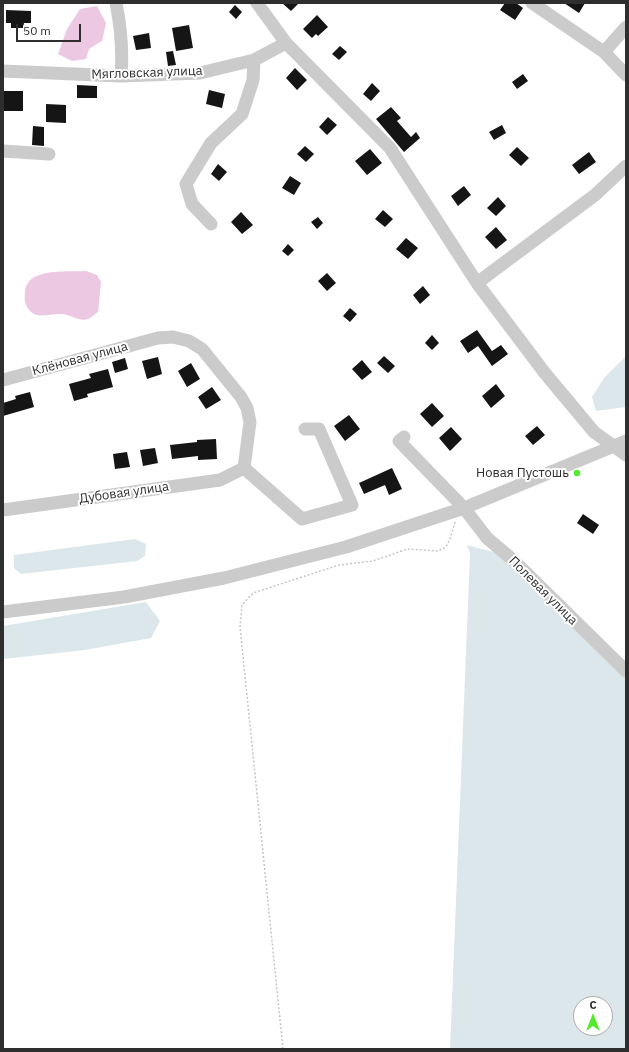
<!DOCTYPE html>
<html>
<head>
<meta charset="utf-8">
<style>
	body { margin:0 }
	#map { position:relative; width:629px; height:1052px; overflow:hidden; background:#fff; font-family:"IBM Plex Sans",sans-serif }
	canvas { display:block }
	.frame { position:absolute; inset:0; border:4px solid #2e2e2e; pointer-events:none }
	.north { position:absolute; left:573px; top:996px; width:40px; height:40px; box-sizing:border-box; background:#fff; border:1px solid #ababab; border-radius:50%; rotate:0deg; font-size:11px; font-weight:700; line-height:16px; text-align:center; color:#2e2e2e }
	.north::after { content:''; display:block; margin:auto; width:14px; height:18px; background:#54e82e; clip-path:polygon(50% 0,100% 100%,50% 72%,0 100%) }
	.scale { position:absolute; left:16px; top:24px; width:65px; height:18px; box-sizing:border-box; border:2px solid #2e2e2e; border-top:0; padding-left:5px; font-size:12px; line-height:14px; white-space:nowrap; color:#2e2e2e; -webkit-text-stroke:3px #fff; paint-order:stroke }
</style>
</head>
<body>
<div id="map">
<canvas width="629" height="1052"></canvas>
<div class="frame"></div>
<div class="north">С</div>
<div class="scale">50 m</div>
</div>
<script>
const ctx = document.querySelector('canvas').getContext('2d');
ctx.lineJoin = 'round';
function fill(path, color) { ctx.fillStyle = color; ctx.fill(path, 'evenodd'); }
function strokePath(path, color, width, dash) { ctx.strokeStyle = color; ctx.lineWidth = width; ctx.lineCap = dash ? 'butt' : 'round'; ctx.setLineDash(dash || []); ctx.stroke(path); }
function label(font, color, halo, rows, align = 'center') {
  ctx.font = font + ' "IBM Plex Sans",sans-serif'; ctx.lineWidth = 4; ctx.setLineDash([]); ctx.textBaseline = 'middle'; ctx.strokeStyle = halo; ctx.fillStyle = color; for (const [text, x, y, turn = 0] of rows) {
    ctx.save(); ctx.translate(x, y); ctx.rotate((+turn || 0) * Math.PI / 180); ctx.textAlign = isNaN(turn) ? turn : align; if (halo) ctx.strokeText(text, 0, 0); ctx.fillText(text, 0, 0); ctx.restore();
  }
}
fill(new Path2D(`
	M 626,356 L 626,407 L 596,411 L 592,397 L 604,378 Z
	M 135,539 L 146,544 L 145,556 L 137,561 L 21,574 L 14,568 L 14,555 Z
	M 467,545 L 501,554 L 626,666 L 626,1049 L 450,1049 L 470,553 ZM 581,1004 L 605,1004 L 605,1028 L 581,1028 Z
	M 146,602 L 160,621 L 151,638 L 85,650 L 3,659 L 3,626 Z`), '#dce7ec');
fill(new Path2D(`
	M 97,6 L 106,23 L 102,41 L 89,49 L 86,59 L 72,61 L 58,54 L 67,29 L 80,9 Z
	M 86,271 L 97,275 L 101,282 L 98,312 C 95,314 91,318 88,319 C 79,322 70,314 61,314 C 51,313 40,319 31,312 C 25,306 24,300 25,292 C 26,267 68,272 86,271 Z`), '#ecc8e3');
fill(new Path2D(`
	M 282,3 L 299,3 L 291,11 Z
	M 505,3 L 516,3 L 523,8 L 515,20 L 500,10 Z
	M 564,3 L 585,3 L 579,13 Z
	M 235,5 L 242,12 L 236,19 L 229,12 Z
	M 6,10 L 31,11 L 31,23 L 24,23 L 23,28 L 11,28 L 11,23 L 6,23 Z
	M 317,15 L 328,27 L 318,36 L 316,34 L 312,38 L 303,29 Z
	M 189,25 L 193,48 L 176,51 L 172,28 Z
	M 149,33 L 151,48 L 136,50 L 133,36 Z
	M 340,46 L 347,52 L 339,60 L 332,54 Z
	M 173,51 L 176,65 L 168,66 L 166,52 Z
	M 295,68 L 307,80 L 297,90 L 286,78 Z
	M 523,74 L 528,81 L 517,89 L 512,82 Z
	M 372,83 L 380,91 L 371,101 L 363,94 Z
	M 77,85 L 97,86 L 97,98 L 77,98 Z
	M 209,90 L 225,94 L 222,108 L 206,104 Z
	M 3,91 L 23,91 L 23,111 L 3,111 Z
	M 46,104 L 66,105 L 66,123 L 46,122 Z
	M 391,107 L 401,118 L 397,121 L 411,137 L 416,132 L 420,138 L 404,152 L 376,119 Z
	M 328,117 L 337,125 L 327,135 L 319,127 Z
	M 502,125 L 506,133 L 494,140 L 489,132 Z
	M 33,126 L 44,127 L 44,146 L 32,145 Z
	M 305,146 L 314,154 L 306,162 L 297,154 Z
	M 517,147 L 529,158 L 521,166 L 509,155 Z
	M 370,149 L 382,163 L 367,175 L 355,161 Z
	M 589,152 L 596,162 L 579,174 L 572,165 Z
	M 218,164 L 227,172 L 219,181 L 211,174 Z
	M 290,176 L 301,183 L 294,195 L 282,188 Z
	M 464,186 L 471,195 L 458,206 L 451,196 Z
	M 498,197 L 506,206 L 496,216 L 487,208 Z
	M 383,210 L 393,219 L 385,227 L 375,219 Z
	M 241,212 L 253,225 L 242,234 L 231,222 Z
	M 318,217 L 323,223 L 317,229 L 311,222 Z
	M 496,227 L 507,240 L 496,249 L 485,237 Z
	M 406,238 L 418,248 L 408,259 L 396,249 Z
	M 288,244 L 294,250 L 288,256 L 282,251 Z
	M 327,273 L 336,283 L 327,291 L 318,281 Z
	M 423,286 L 430,295 L 420,304 L 413,295 Z
	M 350,308 L 357,314 L 350,322 L 343,316 Z
	M 477,330 L 492,351 L 501,345 L 508,354 L 492,366 L 478,346 L 468,353 L 460,341 Z
	M 432,335 L 439,343 L 432,350 L 425,343 Z
	M 384,356 L 395,366 L 388,373 L 377,363 Z
	M 158,357 L 162,374 L 147,379 L 142,361 Z
	M 125,358 L 128,369 L 115,373 L 112,362 Z
	M 362,360 L 372,372 L 362,380 L 352,369 Z
	M 191,363 L 200,379 L 187,387 L 178,371 Z
	M 108,369 L 113,387 L 87,394 L 88,397 L 74,401 L 69,384 L 91,378 L 89,374 Z
	M 496,384 L 505,396 L 491,408 L 482,396 Z
	M 212,387 L 221,400 L 206,409 L 198,397 Z
	M 30,392 L 34,407 L 3,416 L 3,403 L 16,399 L 15,396 Z
	M 432,403 L 444,416 L 432,427 L 420,414 Z
	M 349,415 L 360,429 L 345,441 L 334,426 Z
	M 537,426 L 545,435 L 533,445 L 525,436 Z
	M 451,427 L 462,439 L 450,451 L 439,438 Z
	M 216,439 L 217,459 L 198,460 L 198,456 L 172,459 L 170,445 L 197,442 L 197,440 Z
	M 155,448 L 158,463 L 143,466 L 140,450 Z
	M 127,452 L 130,467 L 115,469 L 113,454 Z
	M 392,468 L 402,489 L 389,495 L 385,485 L 364,494 L 359,483 Z
	M 583,514 L 599,525 L 593,534 L 577,523 Z`), '#151515');
strokePath(new Path2D(`
	M 283,1049 L 240,627 L 242,605 L 253,593 L 339,565 L 373,561 L 407,549 L 438,551 L 446,547 L 450,539 L 455,522`), '#c5c5c5', 1.5, [2, 2]);
strokePath(new Path2D(`
	M 116,3 C 121,28 123,51 121,76
	M 257,3 L 286,43 L 390,148 L 477,283 L 544,372 L 594,432 L 626,455
	M 532,3 L 604,52 L 626,75
	M 604,52 L 626,27
	M 3,71 L 121,76 L 200,73 L 254,60 L 286,43
	M 3,151 L 49,154
	M 211,224 L 192,204 L 186,184 L 211,143 L 242,114 L 253,80 L 254,60
	M 477,283 L 595,195 L 626,166
	M 3,380 L 158,338 L 173,337 L 189,341 L 202,349 L 241,397 L 247,408 L 250,422 L 244,468 L 302,519 L 352,505 L 319,429 L 305,429
	M 404,437 L 399,441 L 464,508 L 487,538 L 513,560 L 626,671
	M 3,510 L 220,480 L 244,468
	M 3,612 L 124,597 L 224,578 L 346,547 L 464,508 L 626,441`), '#cbcbcb', 13);
for (const [x, y, r, color] of [
	[577,473,4,"#54e82e"]
]) { const dot = new Path2D(); dot.arc(x, y, r, 0, 2 * Math.PI); ctx.fillStyle = color; ctx.fill(dot); strokePath(dot, '#fff', 1.5); }
label('13px', '#2e2e2e', '#fff', [
	["Мягловская улица",147,73,-2],
	["Клёновая улица",80,359,-15],
	["Дубовая улица",124,493,-8],
	["Полевая улица",543,591,45]
]);
label('13px', '#2e2e2e', '#fff', [
	["Новая Пустошь",569,473]
], 'right');
</script>
</body>
</html>
